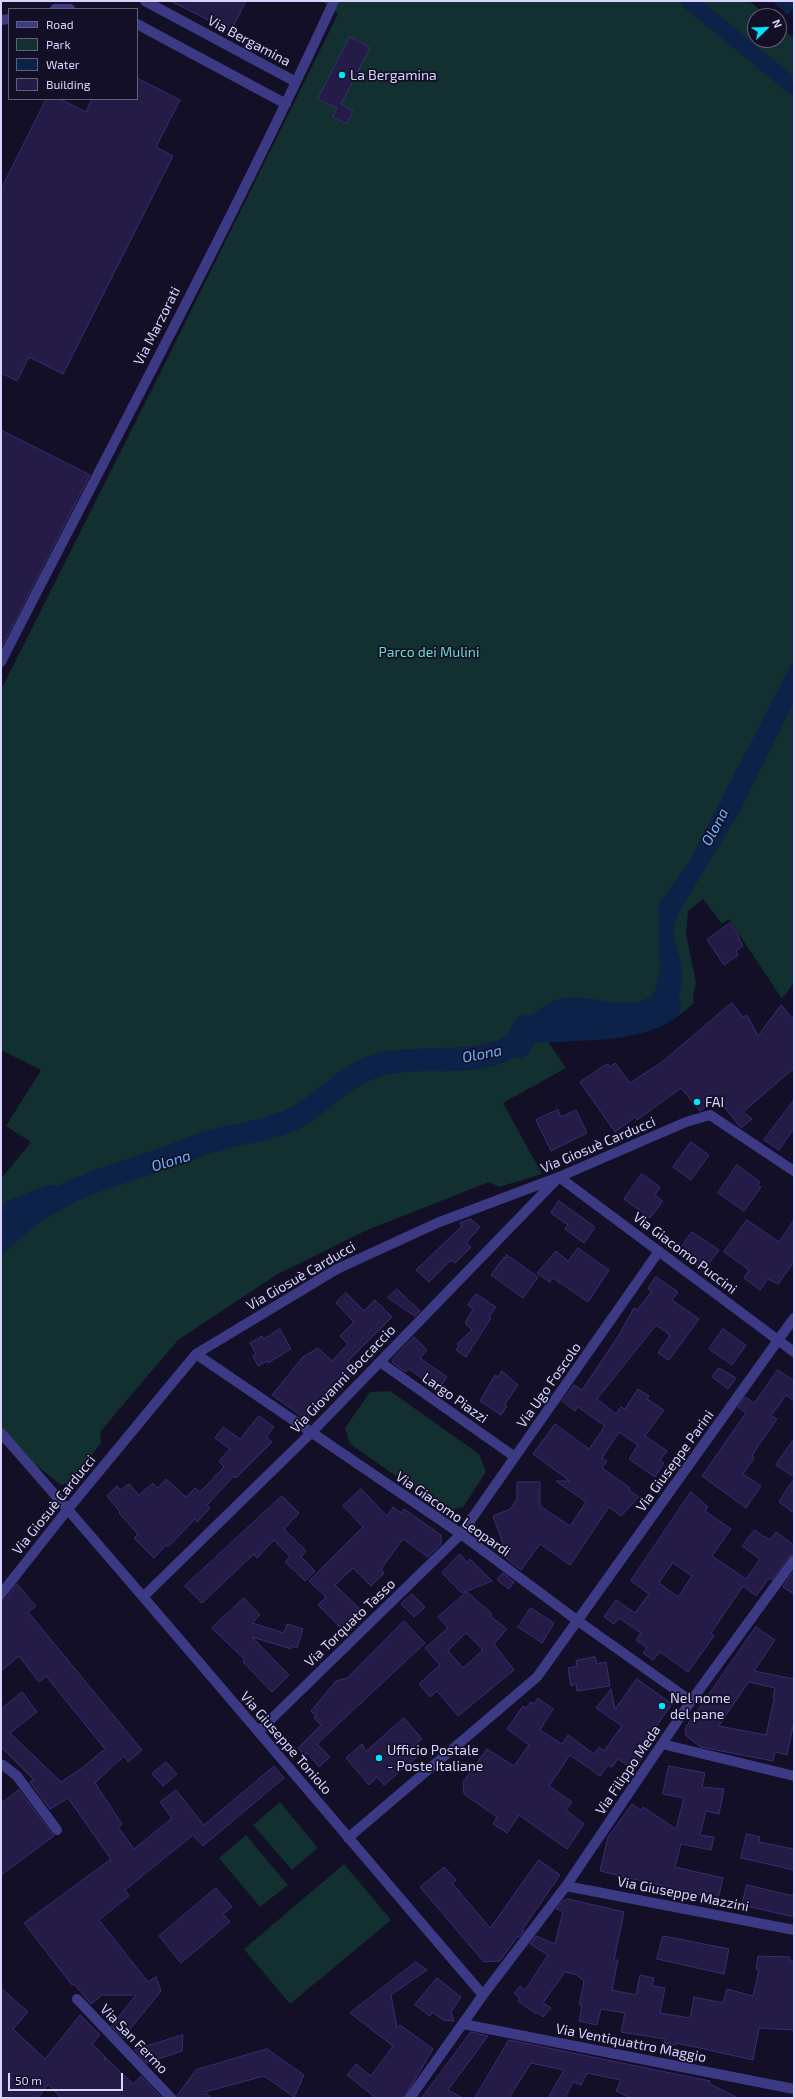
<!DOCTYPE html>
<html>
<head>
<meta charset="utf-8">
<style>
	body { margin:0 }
	#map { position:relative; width:795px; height:2099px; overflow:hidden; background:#130f26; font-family:"Exo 2",sans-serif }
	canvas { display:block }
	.frame { position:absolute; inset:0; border:2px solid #d9d4ff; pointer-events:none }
	.legend { position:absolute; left:8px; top:8px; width:130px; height:92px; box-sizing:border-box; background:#130f26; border:1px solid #625e7d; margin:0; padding:5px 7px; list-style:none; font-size:12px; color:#d9d4ff }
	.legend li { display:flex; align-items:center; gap:8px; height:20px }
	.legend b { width:20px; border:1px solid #625e7d }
	.north { position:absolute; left:747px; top:8px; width:40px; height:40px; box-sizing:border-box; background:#130f26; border:1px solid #625e7d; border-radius:50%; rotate:67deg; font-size:11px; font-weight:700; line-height:16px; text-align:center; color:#d9d4ff }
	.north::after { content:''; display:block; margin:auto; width:14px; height:18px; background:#00e5ff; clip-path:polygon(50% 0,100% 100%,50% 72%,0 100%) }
	.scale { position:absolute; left:8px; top:2073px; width:115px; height:18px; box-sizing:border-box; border:2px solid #d9d4ff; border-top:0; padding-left:5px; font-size:12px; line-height:14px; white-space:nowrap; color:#d9d4ff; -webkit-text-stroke:3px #130f26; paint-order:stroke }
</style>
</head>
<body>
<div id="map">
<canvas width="795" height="2099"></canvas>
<div class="frame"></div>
<ul class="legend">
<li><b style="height:5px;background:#3d3a85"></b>Road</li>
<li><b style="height:11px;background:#12302f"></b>Park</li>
<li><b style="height:11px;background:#0c2248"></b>Water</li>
<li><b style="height:11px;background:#241b47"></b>Building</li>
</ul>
<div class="north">N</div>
<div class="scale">50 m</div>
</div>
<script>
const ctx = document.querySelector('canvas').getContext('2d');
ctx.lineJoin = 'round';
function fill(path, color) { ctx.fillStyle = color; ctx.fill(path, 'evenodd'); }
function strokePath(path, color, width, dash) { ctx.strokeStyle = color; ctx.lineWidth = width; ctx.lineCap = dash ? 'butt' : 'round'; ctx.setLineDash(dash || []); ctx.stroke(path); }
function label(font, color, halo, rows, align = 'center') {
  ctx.font = font + ' "Exo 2",sans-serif'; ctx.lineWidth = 3.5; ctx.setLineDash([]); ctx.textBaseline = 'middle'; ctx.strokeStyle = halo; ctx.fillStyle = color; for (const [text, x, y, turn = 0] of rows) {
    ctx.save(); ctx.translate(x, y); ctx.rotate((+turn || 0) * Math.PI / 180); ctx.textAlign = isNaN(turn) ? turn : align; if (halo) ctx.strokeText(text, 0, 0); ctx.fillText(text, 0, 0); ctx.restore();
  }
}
fill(new Path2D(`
	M 322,1 L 749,1 L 767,16 L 755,16 L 755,40 L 779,40 L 779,26 L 794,39 L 794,983 L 782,999 L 729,919 L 722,924 L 703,899 L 688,911 L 686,933 L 696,983 L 693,996 L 694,1003 C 686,1010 678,1017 669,1022 C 634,1040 593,1034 555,1032 L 549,1043 L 566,1068 L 503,1103 L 542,1174 L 499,1187 L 489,1182 L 365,1231 L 276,1275 L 178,1340 L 100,1432 L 101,1443 L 69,1483 L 61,1485 L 1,1438 L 1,1179 L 31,1142 L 6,1126 L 41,1070 L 1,1050 L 1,690 L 168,357 L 338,14 Z
	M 390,1391 L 479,1454 L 486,1472 L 463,1507 L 446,1511 L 350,1444 L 345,1428 L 370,1392 Z
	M 280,1802 L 318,1848 L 292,1870 L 253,1825 Z
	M 246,1835 L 288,1885 L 260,1907 L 219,1858 Z
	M 344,1864 L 391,1920 L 290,2004 L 244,1949 Z`), '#12302f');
fill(new Path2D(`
	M 772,1 L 794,1 L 794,7 L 788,15 Z
	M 794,659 L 794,701 L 792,706 L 740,811 L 677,915 C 668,944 681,948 682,972 C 683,987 677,1005 666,1014 C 643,1034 593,1011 563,1020 C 540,1026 528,1052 507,1061 C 468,1079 423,1065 382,1076 C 349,1085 326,1117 294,1131 C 267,1143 237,1144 209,1154 C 196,1158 183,1164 170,1168 C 133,1181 95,1190 60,1210 C 38,1222 19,1239 1,1256 L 1,1225 C 46,1181 106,1167 163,1147 C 177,1142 191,1135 206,1131 C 233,1124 260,1121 285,1110 C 317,1096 340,1063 375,1054 C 415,1044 457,1053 495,1041 C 519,1033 535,1006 560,999 C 582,993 605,1004 627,1003 C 635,1003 644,1000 651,997 L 655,991 L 660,970 L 658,905 L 688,864 Z`), '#0c2248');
strokePath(new Path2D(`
	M 689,1 L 794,87`), '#0c2248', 16);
strokePath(new Path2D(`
	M 518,1044 L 526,1029 C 562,1027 641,1030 667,1006
	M 1,1222 L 15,1213 L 51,1199`), '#0c2248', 28);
const building = new Path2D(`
	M 171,1 L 246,1 L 231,31 Z
	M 350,37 L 370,48 L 341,104 L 353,111 L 347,124 L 333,117 L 337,108 L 318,99 Z
	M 137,78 L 180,100 L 156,147 L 173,156 L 63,374 L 29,357 L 17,381 L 1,373 L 1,189 L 46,99 L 60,99 L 86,112 L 92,99 L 137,99 Z
	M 1,430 L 90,475 L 1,648 Z
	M 730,923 L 736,931 L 743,946 L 736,951 L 738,955 L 724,965 L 707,940 Z
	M 732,1003 L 743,1017 L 747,1015 L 758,1036 L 781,1005 L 794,1020 L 794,1068 L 743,1112 L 752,1119 L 741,1128 L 718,1099 L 700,1111 L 681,1088 L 637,1120 L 635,1117 L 615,1132 L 580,1082 L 602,1067 L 608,1064 L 610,1067 L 615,1063 L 630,1083 L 662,1062 Z
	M 794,1100 L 794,1128 L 779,1150 L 764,1140 Z
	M 558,1110 L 561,1117 L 576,1110 L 587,1133 L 551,1151 L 536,1120 Z
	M 691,1142 L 709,1155 L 691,1180 L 673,1167 Z
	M 737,1165 L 760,1182 L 758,1185 L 761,1187 L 744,1211 L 718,1193 Z
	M 642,1174 L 660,1187 L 655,1195 L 663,1201 L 650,1218 L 624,1199 Z
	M 559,1201 L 595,1227 L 584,1243 L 565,1229 L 568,1225 L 551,1213 Z
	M 471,1219 L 480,1227 L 466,1243 L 471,1247 L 455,1263 L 451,1260 L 429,1282 L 416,1270 L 462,1226 L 460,1223 Z
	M 747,1220 L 779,1242 L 794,1220 L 794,1262 L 778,1284 L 768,1279 L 760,1290 L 744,1278 L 749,1270 L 724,1252 Z
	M 692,1232 L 719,1250 L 704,1270 L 678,1252 Z
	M 578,1248 L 609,1270 L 588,1302 L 553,1278 L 550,1282 L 537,1273 L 556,1251 L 568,1261 Z
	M 507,1255 L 538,1277 L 523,1298 L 491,1275 L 504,1257 L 505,1258 Z
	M 656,1277 L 678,1292 L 672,1300 L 699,1319 L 669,1360 L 658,1353 L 670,1335 L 656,1325 L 597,1399 L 616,1414 L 621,1407 L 625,1409 L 638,1389 L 649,1396 L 647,1399 L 664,1410 L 645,1436 L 667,1451 L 660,1460 L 664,1463 L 655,1477 L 629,1459 L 638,1445 L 619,1432 L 602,1458 L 607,1461 L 602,1468 L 630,1488 L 629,1490 L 639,1497 L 621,1516 L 609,1507 L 570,1565 L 540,1544 L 521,1570 L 501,1554 L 505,1549 L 493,1516 L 510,1509 L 517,1499 L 517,1482 L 540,1482 L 540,1506 L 570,1526 L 586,1502 L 556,1481 L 570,1481 L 533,1454 L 555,1424 L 589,1449 L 605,1426 L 578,1407 L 575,1411 L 562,1401 L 574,1385 L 582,1390 L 619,1335 L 634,1308 L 637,1310 L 652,1291 L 648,1289 Z
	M 397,1289 L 420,1311 L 415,1316 L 388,1298 Z
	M 346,1293 L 364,1311 L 375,1300 L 392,1317 L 348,1361 L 358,1369 L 307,1420 L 272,1395 L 303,1357 L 318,1348 L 332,1361 L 348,1344 L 340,1336 L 354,1322 L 336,1303 Z
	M 476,1294 L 496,1307 L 489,1317 L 491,1318 L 466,1357 L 456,1350 L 459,1345 L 457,1344 L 472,1330 L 465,1323 L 473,1309 L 468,1305 Z
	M 280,1329 L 291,1349 L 268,1363 L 267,1361 L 258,1366 L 253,1356 L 256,1354 L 250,1343 L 262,1336 L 263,1339 Z
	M 723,1329 L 746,1345 L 732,1365 L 709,1349 Z
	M 414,1337 L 427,1350 L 420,1358 L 447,1377 L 438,1390 L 409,1369 L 405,1372 L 393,1363 L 392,1360 Z
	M 719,1368 L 736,1378 L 728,1389 L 712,1377 Z
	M 778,1370 L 794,1381 L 794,1401 L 786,1395 L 771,1416 L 777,1419 L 758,1446 L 752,1456 L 754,1458 L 743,1474 L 761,1486 L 746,1508 L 702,1476 L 746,1413 L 738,1407 L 745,1397 L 754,1403 Z
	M 502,1371 L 518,1385 L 505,1404 L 507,1406 L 501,1415 L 480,1401 L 495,1375 L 498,1377 Z
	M 259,1416 L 274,1427 L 266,1437 L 272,1442 L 236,1478 L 234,1476 L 207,1505 L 210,1508 L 197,1522 L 195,1519 L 168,1547 L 166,1545 L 154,1558 L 134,1538 L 138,1534 L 119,1513 L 120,1512 L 107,1496 L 117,1486 L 120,1490 L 129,1484 L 139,1495 L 153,1483 L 158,1488 L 166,1479 L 186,1497 L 195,1488 L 200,1492 L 224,1467 L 219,1461 L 230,1449 L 215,1438 L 223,1427 L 240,1439 Z
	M 794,1439 L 794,1477 L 776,1465 Z
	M 794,1479 L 794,1513 L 779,1502 Z
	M 361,1489 L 387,1516 L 393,1507 L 401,1513 L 404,1509 L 441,1535 L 441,1544 L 428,1557 L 403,1539 L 381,1569 L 384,1573 L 371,1586 L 353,1568 L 335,1585 L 359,1608 L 351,1616 L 353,1618 L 342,1629 L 318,1605 L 326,1597 L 309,1581 L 363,1527 L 343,1506 Z
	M 691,1492 L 708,1507 L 705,1511 L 731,1529 L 712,1556 L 746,1579 L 760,1559 L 742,1546 L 754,1530 L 770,1540 L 776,1532 L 794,1545 L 794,1554 L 789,1556 L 772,1580 L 769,1578 L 756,1596 L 743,1586 L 711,1633 L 714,1636 L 688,1672 L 660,1652 L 653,1660 L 643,1653 L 647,1648 L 636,1640 L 641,1633 L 619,1618 L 614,1624 L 604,1617 L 616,1600 L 635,1613 L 649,1594 L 631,1581 ZM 673,1563 L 692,1576 L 678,1597 L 659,1583 Z
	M 282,1496 L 299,1513 L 284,1529 L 306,1551 L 301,1557 L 315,1571 L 305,1581 L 285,1562 L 290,1557 L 274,1540 L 257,1558 L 254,1554 L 202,1603 L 185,1586 Z
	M 460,1554 L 467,1563 L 470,1559 L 492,1581 L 462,1593 L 442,1573 Z
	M 794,1571 L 794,1594 L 783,1587 Z
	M 503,1573 L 514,1582 L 509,1589 L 497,1580 Z
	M 17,1584 L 36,1606 L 28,1612 L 142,1750 L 128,1762 L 124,1756 L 95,1783 L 122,1824 L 118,1827 L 134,1849 L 172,1818 L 160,1802 L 176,1790 L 204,1825 L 274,1766 L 284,1778 L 203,1846 L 193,1835 L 125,1890 L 129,1896 L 99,1920 L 148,1982 L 156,1977 L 161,1991 L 123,2038 L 111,2026 L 136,1995 L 102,1995 L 91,2004 L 74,1984 L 72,1985 L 24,1923 L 111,1859 L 68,1798 L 50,1809 L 30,1782 L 34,1780 L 1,1747 L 1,1709 L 22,1692 L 37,1712 L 10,1733 L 61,1782 L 82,1768 L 105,1749 L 46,1676 L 39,1682 L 19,1656 L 1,1671 L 1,1600 L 6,1598 Z
	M 467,1592 L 492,1614 L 490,1616 L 507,1629 L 494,1644 L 514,1670 L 458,1716 L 437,1691 L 430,1697 L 419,1684 L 440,1665 L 425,1648 L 448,1628 L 438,1617 ZM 466,1633 L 483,1650 L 463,1668 L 448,1651 Z
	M 412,1594 L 425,1607 L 414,1617 L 401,1604 Z
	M 244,1598 L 260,1615 L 252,1623 L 284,1633 L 287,1624 L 303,1629 L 297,1648 L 291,1646 L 291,1649 L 252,1637 L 289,1675 L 272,1692 L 243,1662 L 245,1660 L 212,1628 Z
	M 531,1608 L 554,1623 L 542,1643 L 518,1627 Z
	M 404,1621 L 425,1643 L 317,1744 L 330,1757 L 319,1767 L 307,1753 L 305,1755 L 298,1748 L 321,1725 L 314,1718 L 316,1716 L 311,1711 L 336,1681 L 347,1678 Z
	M 756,1627 L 775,1640 L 754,1671 L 794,1679 L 794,1721 L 787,1755 L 775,1752 L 773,1761 L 701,1747 L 686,1736 L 685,1729 ZM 749,1682 L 775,1688 L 773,1698 L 774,1699 L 766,1735 L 719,1726 Z
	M 595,1657 L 597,1664 L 606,1662 L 610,1686 L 577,1691 L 576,1684 L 571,1686 L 568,1668 L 577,1666 L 576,1661 Z
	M 637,1679 L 672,1704 L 639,1751 L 644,1754 L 634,1770 L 618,1759 L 612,1767 L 608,1765 L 600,1776 L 570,1755 L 549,1786 L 572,1802 L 566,1810 L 584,1824 L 567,1849 L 519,1815 L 507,1833 L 493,1824 L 497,1817 L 464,1794 L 463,1782 L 487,1749 L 514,1766 L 529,1745 L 507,1729 L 523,1706 L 526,1708 L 531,1702 L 534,1704 L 538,1698 L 553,1709 L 540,1730 L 562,1744 L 568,1735 L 594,1754 L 599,1747 L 604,1751 L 622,1726 L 596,1708 L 611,1689 L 615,1709 Z
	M 404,1718 L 422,1739 L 413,1746 L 420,1754 L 384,1785 L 377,1777 L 369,1785 L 346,1758 L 362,1744 L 366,1751 Z
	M 166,1762 L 177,1774 L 163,1786 L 152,1774 Z
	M 669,1766 L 705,1773 L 702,1787 L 724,1789 L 719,1814 L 706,1811 L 700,1835 L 714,1837 L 711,1850 L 681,1844 L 675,1867 L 723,1878 L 718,1899 L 600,1871 L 608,1837 L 632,1804 L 641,1810 L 643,1807 L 676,1829 L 684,1798 L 663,1794 Z
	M 19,1790 L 54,1836 L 1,1875 L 1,1804 Z
	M 747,1834 L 760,1837 L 759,1842 L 794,1849 L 794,1870 L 741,1858 Z
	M 539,1860 L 560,1875 L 522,1930 L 524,1931 L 519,1937 L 517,1937 L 500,1961 L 484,1962 L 420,1887 L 444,1867 L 456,1880 L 452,1883 L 490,1928 Z
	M 747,1885 L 794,1896 L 794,1917 L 742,1905 Z
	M 216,1888 L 232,1907 L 223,1914 L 230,1922 L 181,1963 L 159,1936 Z
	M 568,1899 L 624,1912 L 614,1960 L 618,1960 L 612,1990 L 636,1995 L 640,1975 L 654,1978 L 652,1986 L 665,1988 L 660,2013 L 690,2018 L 694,1997 L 723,2003 L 727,1989 L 753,1996 L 759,1970 L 756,1969 L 758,1956 L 790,1957 L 789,1961 L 794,1961 L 794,2030 L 759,2028 L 753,2060 L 677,2043 L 676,2045 L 664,2043 L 665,2039 L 621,2032 L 625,2013 L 601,2009 L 597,2025 L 579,2021 L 582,2005 L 579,2005 L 584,1981 L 575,1974 L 565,1972 L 543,2003 L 551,2008 L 543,2017 L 537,2012 L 536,2014 L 518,2001 L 520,1998 L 514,1993 L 520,1986 L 525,1990 L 548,1955 L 530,1944 L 536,1936 L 555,1944 L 563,1911 L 556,1909 L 563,1901 Z
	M 663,1936 L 729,1949 L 724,1974 L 657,1959 Z
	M 416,1962 L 427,1970 L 391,1995 L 397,2028 L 400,2025 L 433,2049 L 404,2098 L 376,2098 L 347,2075 L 356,2064 L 371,2076 L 393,2046 L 350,2013 Z
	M 437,1978 L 461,1997 L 451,2012 L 454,2021 L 443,2020 L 432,2012 L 430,2016 L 415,2005 Z
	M 1,1988 L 28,2012 L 13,2029 L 45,2059 L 80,2015 L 100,2035 L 92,2044 L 106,2058 L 104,2060 L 107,2059 L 133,2084 L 141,2076 L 162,2098 L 61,2098 L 48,2084 L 38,2098 L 1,2098 Z
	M 471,2032 L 488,2036 L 448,2090 L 463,2098 L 422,2098 Z
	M 183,2035 L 182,2051 L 146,2063 L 135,2050 Z
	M 509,2040 L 710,2081 L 710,2084 L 738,2098 L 631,2098 L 616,2091 L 621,2080 L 587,2073 L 581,2085 L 573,2082 L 565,2098 L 548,2098 L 564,2070 L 531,2063 L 509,2098 L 475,2098 Z
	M 267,2049 L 304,2075 L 294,2097 L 264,2076 L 205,2092 L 211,2098 L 177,2098 L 177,2096 L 196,2070 Z`);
fill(building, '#241b47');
strokePath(building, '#3b2d73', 1);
strokePath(new Path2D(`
	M 145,1 L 296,82
	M 55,9 L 70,9
	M 1,20 L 9,19
	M 137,24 L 286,104
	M 1,662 C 113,442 231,225 334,1
	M 196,1354 L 461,1534 L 578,1621 L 691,1701
	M 380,1362 L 515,1457
	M 1,1433 C 164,1618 322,1808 483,1995
	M 1,1594 L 68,1509 L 196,1354 L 337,1269 L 437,1223 L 559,1177 L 686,1122 L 710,1115 L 794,1171
	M 143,1597 L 311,1433 L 559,1177 L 794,1352
	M 259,1731 L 461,1534 L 659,1251
	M 662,1744 L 794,1776
	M 3,1765 L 17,1776 L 57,1830
	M 348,1838 L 537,1677 L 794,1318
	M 566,1886 L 794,1930
	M 77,1999 L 171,2098
	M 463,2024 L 794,2089
	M 410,2098 L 483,1995 L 566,1886 L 691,1701 L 794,1560`), '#3d3a85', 10);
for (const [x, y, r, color] of [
	[342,75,4,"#00e5ff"],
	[697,1102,4,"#00e5ff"],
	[662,1706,4,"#00e5ff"],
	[379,1758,4,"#00e5ff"]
]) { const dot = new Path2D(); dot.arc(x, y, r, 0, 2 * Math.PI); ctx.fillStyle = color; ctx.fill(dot); strokePath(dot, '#130f26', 1.5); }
label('14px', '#d9d4ff', '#130f26', [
	["Via Bergamina",249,41,28],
	["Via Marzorati",157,326,-63],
	["Via Giosuè Carducci",598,1145,-23],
	["Via Giacomo Puccini",685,1253,37],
	["Via Giosuè Carducci",301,1276,-30],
	["Via Giovanni Boccaccio",343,1379,-46],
	["Via Ugo Foscolo",549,1385,-55],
	["Largo Piazzi",455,1398,35],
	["Via Giuseppe Parini",675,1461,-54],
	["Via Giosuè Carducci",54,1505,-51],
	["Via Giacomo Leopardi",453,1514,35],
	["Via Torquato Tasso",350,1623,-44],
	["Via Giuseppe Toniolo",286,1743,49],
	["Via Filippo Meda",628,1770,-56],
	["Via Giuseppe Mazzini",683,1894,11],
	["Via San Fermo",134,2039,46],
	["Via Ventiquattro Maggio",631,2043,11]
]);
label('14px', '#d9d4ff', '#130f26', [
	["La Bergamina",350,75],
	["FAI",705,1102],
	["Nel nome",670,1698],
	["del pane",670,1714],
	["Ufficio Postale",387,1750],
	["- Poste Italiane",387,1766]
], 'left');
label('14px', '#5fe0c0', '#130f26', [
	["Parco dei Mulini",429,652]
]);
label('italic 15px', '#62b6ff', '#130f26', [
	["Olona",715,827,-62],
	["Olona",482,1054,-11],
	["Olona",171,1161,-17]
]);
</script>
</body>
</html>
